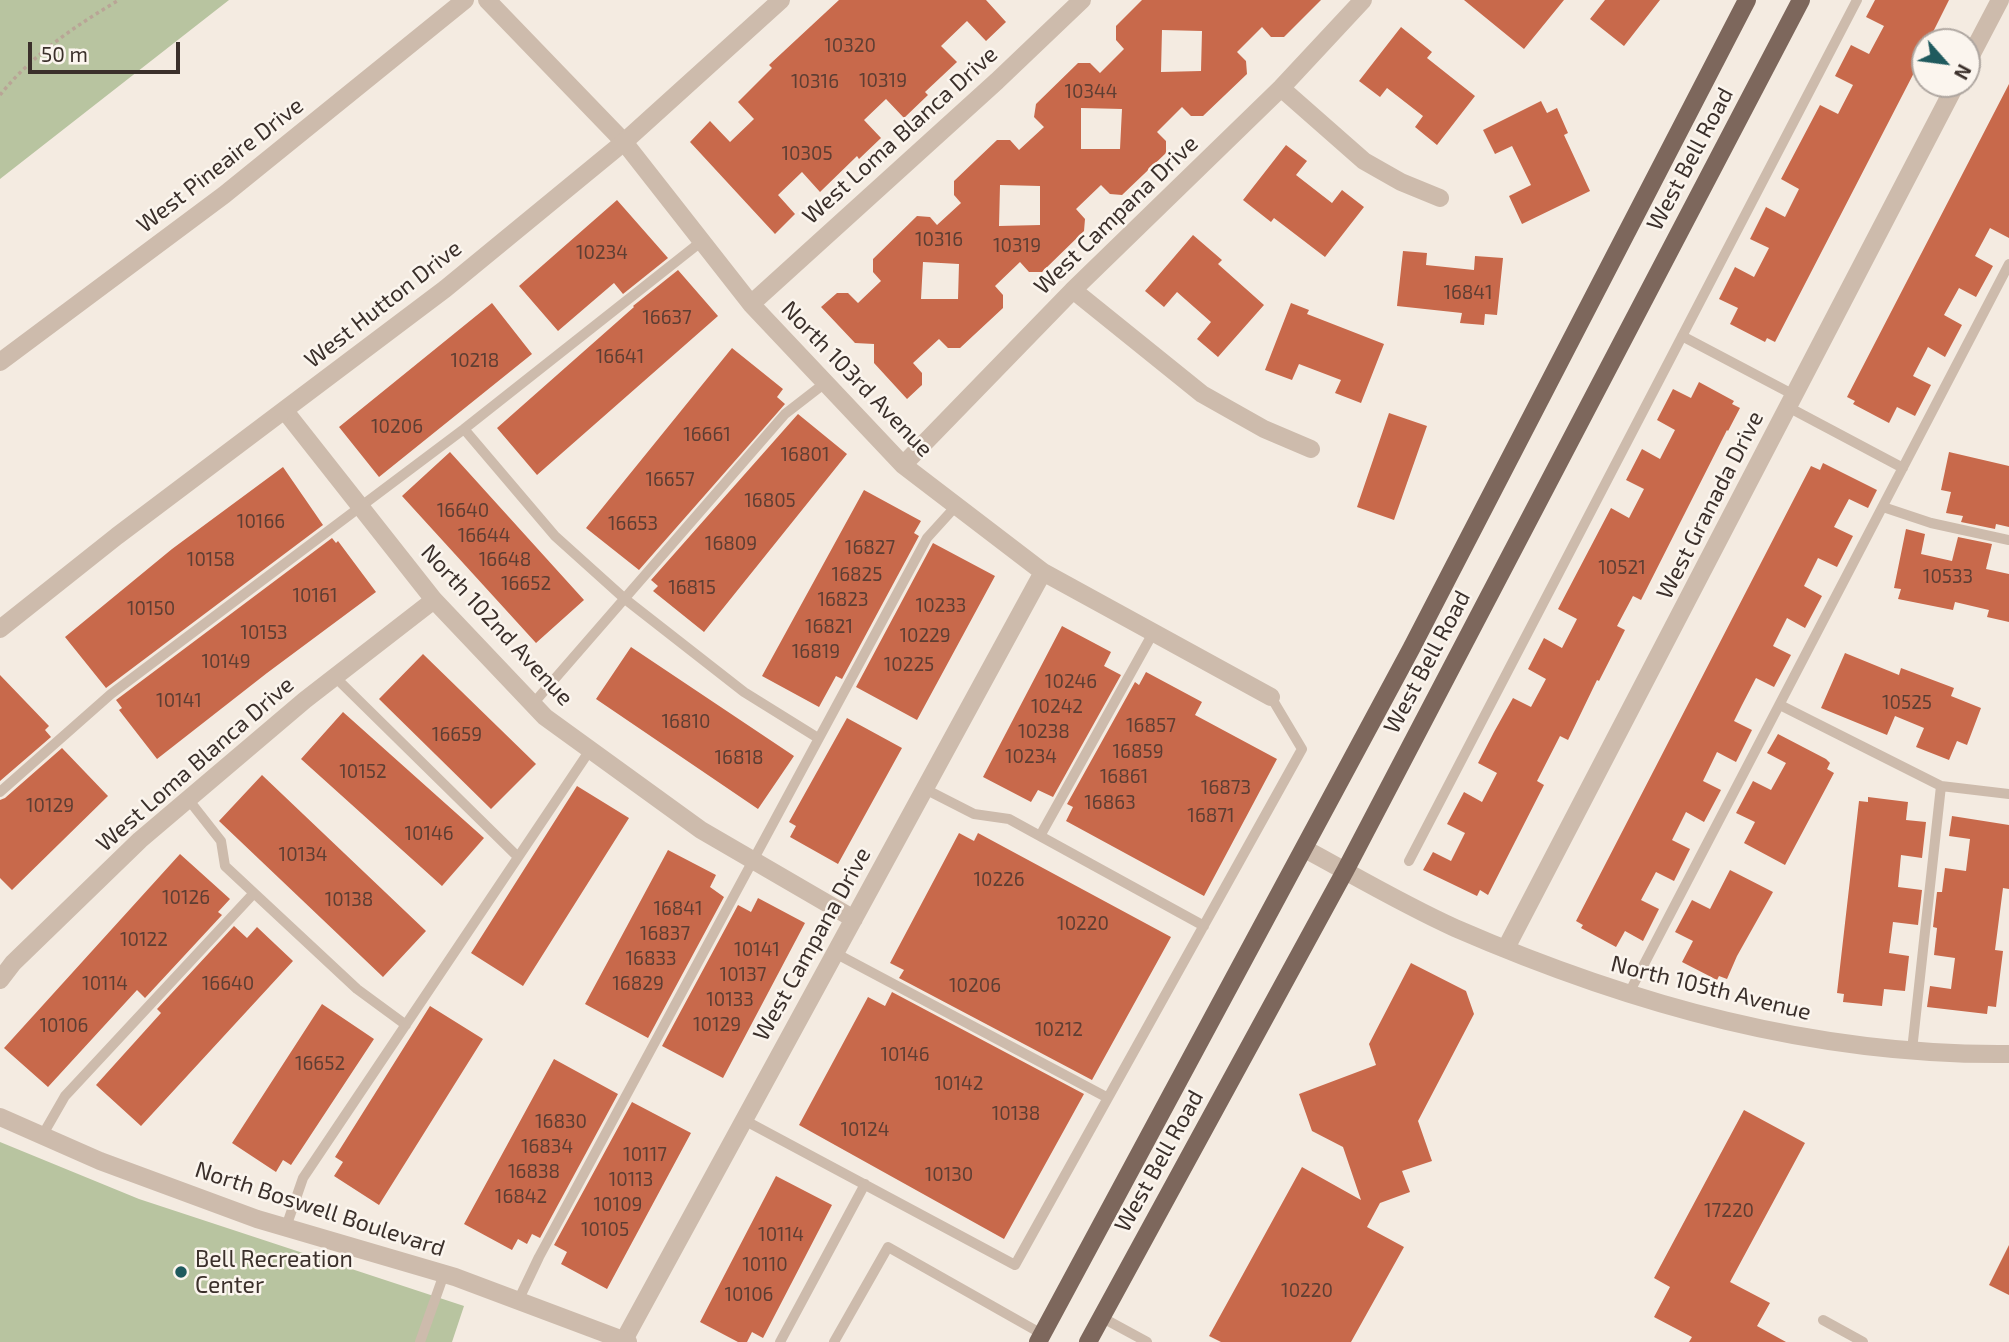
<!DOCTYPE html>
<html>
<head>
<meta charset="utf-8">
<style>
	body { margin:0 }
	#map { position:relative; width:2009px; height:1342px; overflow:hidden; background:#f4ebe1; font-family:"Exo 2",sans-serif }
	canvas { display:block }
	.north { position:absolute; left:1911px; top:28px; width:70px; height:70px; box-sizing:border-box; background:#fbf5ee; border:2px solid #aea6a0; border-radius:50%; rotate:118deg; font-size:19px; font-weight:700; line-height:28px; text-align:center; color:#3b302b }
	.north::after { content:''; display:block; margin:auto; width:24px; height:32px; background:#1f5a5e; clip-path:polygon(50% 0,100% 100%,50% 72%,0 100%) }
	.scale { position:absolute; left:28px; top:42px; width:152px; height:32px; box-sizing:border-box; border:4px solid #3b302b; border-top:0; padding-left:9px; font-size:21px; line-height:24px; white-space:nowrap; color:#3b302b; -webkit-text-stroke:5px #fbf5ee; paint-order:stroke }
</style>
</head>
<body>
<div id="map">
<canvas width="2009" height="1342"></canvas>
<div class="north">N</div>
<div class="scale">50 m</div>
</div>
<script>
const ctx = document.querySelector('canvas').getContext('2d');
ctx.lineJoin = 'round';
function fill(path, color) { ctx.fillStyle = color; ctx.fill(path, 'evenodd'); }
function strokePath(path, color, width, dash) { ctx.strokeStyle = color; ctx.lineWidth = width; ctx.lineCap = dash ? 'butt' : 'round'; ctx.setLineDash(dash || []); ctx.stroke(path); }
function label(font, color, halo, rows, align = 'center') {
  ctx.font = font + ' "Exo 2",sans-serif'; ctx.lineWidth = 5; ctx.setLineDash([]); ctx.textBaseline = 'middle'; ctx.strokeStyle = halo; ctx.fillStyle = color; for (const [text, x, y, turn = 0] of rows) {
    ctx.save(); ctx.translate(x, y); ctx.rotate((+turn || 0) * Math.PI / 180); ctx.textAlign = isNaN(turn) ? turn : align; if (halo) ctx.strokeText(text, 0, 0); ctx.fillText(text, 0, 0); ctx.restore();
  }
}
fill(new Path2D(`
	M 0,0 L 229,0 L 0,179 Z
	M 0,1142 L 139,1199 L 464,1306 L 452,1342 L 0,1342 Z`), '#b8c4a0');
fill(new Path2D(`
	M 839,0 L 986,0 L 1006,22 L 986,41 L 967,21 L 941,46 L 957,62 L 925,92 L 928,95 L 904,118 L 886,99 L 864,120 L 881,138 L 859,159 L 857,156 L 820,192 L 802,172 L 778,195 L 795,214 L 775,234 L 690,142 L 710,121 L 730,142 L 754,119 L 738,102 L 772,68 L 769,65 Z
	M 1142,0 L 1321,0 L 1284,37 L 1271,37 L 1262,27 L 1237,52 L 1246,61 L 1247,74 L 1203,116 L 1191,116 L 1182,107 L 1157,132 L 1166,141 L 1166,153 L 1122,195 L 1110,194 L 1101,185 L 1076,209 L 1085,219 L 1084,231 L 1042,272 L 1029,272 L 1020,262 L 995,286 L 1003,295 L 1003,308 L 960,348 L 948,348 L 939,339 L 913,363 L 922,373 L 922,385 L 907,399 L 874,363 L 874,344 L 855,343 L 821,307 L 837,293 L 848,293 L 858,303 L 881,281 L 873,272 L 873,259 L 917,216 L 930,217 L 937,225 L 961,203 L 954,195 L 954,181 L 997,140 L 1010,140 L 1019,150 L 1044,127 L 1034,117 L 1036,104 L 1078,63 L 1090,63 L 1100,73 L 1124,49 L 1116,40 L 1116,26 ZM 1162,30 L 1202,31 L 1201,71 L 1161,72 ZM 1081,108 L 1122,109 L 1120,149 L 1081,149 ZM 1000,185 L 1040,186 L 1040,225 L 999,226 ZM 923,262 L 959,264 L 958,299 L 921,299 Z
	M 1464,0 L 1564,0 L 1524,49 Z
	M 1605,0 L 1660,0 L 1624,46 L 1590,19 Z
	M 1875,0 L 1949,0 L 1928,42 L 1925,42 L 1918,65 L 1775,342 L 1767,338 L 1765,342 L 1730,324 L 1738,308 L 1719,299 L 1735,267 L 1754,277 L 1769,248 L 1750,239 L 1766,207 L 1785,217 L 1799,189 L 1781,179 L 1820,105 L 1838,114 L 1853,85 L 1835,76 L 1851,45 L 1869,54 L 1884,26 L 1866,17 Z
	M 1401,27 L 1432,52 L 1427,58 L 1475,96 L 1437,145 L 1415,127 L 1423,116 L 1387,88 L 1380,97 L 1359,81 Z
	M 2009,84 L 2009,238 L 1990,228 L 1975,256 L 1993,266 L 1976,297 L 1959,288 L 1944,315 L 1962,325 L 1945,357 L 1928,347 L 1913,376 L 1931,385 L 1915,416 L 1897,407 L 1889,423 L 1853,404 L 1855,401 L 1847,397 Z
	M 1541,101 L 1547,113 L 1557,108 L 1568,133 L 1564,135 L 1590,191 L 1522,224 L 1509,196 L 1531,185 L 1512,146 L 1495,154 L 1483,130 Z
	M 1286,145 L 1307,161 L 1296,175 L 1332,203 L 1342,190 L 1364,207 L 1325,257 L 1274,218 L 1271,222 L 1243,200 Z
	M 617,200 L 668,258 L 623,294 L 614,283 L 558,331 L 519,286 Z
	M 1193,235 L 1222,260 L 1218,264 L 1264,305 L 1218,357 L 1197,339 L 1211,322 L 1177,292 L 1164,307 L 1145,291 Z
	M 1403,251 L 1427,253 L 1426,265 L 1474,270 L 1475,256 L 1503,258 L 1497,315 L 1485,314 L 1484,325 L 1460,323 L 1462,313 L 1397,306 Z
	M 678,270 L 718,316 L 537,475 L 497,428 L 634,307 L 633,306 Z
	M 492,303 L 532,354 L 379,477 L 339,427 Z
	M 1291,303 L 1309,310 L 1307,314 L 1384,344 L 1361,403 L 1335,393 L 1341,380 L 1299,364 L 1292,380 L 1265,370 Z
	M 732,348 L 783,389 L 777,397 L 785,404 L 639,570 L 586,528 Z
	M 1699,382 L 1734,401 L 1732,404 L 1740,408 L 1728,431 L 1727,430 L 1641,600 L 1633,596 L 1617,626 L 1625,630 L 1599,681 L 1597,680 L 1568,740 L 1560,736 L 1537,781 L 1544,785 L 1488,895 L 1480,890 L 1477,896 L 1423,870 L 1433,852 L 1451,861 L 1465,833 L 1447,824 L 1464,792 L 1482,802 L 1497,773 L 1478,763 L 1494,732 L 1513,698 L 1531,707 L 1546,679 L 1528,669 L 1544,638 L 1562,648 L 1577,619 L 1558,609 L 1611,508 L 1629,518 L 1644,489 L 1626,480 L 1642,449 L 1660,459 L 1675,430 L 1657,420 L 1673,389 L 1691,398 Z
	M 1389,413 L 1427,426 L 1394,520 L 1357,507 Z
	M 798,414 L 847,454 L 704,632 L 653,591 L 658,586 L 651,580 Z
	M 450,452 L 584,600 L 536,643 L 402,496 Z
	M 1949,452 L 2009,466 L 2009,527 L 1996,524 L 1995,529 L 1961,522 L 1963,516 L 1946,513 L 1951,492 L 1941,490 Z
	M 1823,463 L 1877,490 L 1868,508 L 1849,499 L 1834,527 L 1853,536 L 1837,567 L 1818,558 L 1804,586 L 1822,596 L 1805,628 L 1787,618 L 1773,646 L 1791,655 L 1774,687 L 1756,678 L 1742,705 L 1734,721 L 1752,730 L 1736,762 L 1717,752 L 1703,781 L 1721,790 L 1704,822 L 1686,812 L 1672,840 L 1690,849 L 1674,881 L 1656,872 L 1641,900 L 1659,909 L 1643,941 L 1625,931 L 1616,947 L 1581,928 L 1583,925 L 1576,921 L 1811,466 L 1820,470 Z
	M 283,467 L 323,525 L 106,688 L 65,637 L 172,549 Z
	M 864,490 L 921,521 L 914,533 L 919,536 L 842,679 L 836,676 L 819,707 L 762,676 Z
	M 1906,529 L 1925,534 L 1921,554 L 1952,561 L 1958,537 L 1992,544 L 1986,569 L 2009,574 L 2009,622 L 1987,617 L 1989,610 L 1955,602 L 1953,610 L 1898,599 L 1901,589 L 1894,588 Z
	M 332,538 L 336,543 L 338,541 L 376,592 L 267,673 L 157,759 L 119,710 L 122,708 L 116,700 Z
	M 933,543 L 995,576 L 917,720 L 856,687 Z
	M 1062,626 L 1111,652 L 1104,666 L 1121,675 L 1053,797 L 1038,790 L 1031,802 L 983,777 Z
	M 631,647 L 794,756 L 758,809 L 596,699 Z
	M 1845,653 L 1899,675 L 1901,668 L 1954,688 L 1951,696 L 1981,708 L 1967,745 L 1957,741 L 1949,760 L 1916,747 L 1924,728 L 1895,716 L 1887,735 L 1821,708 Z
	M 423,654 L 536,764 L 491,809 L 379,699 Z
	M 1146,672 L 1202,702 L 1195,715 L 1277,759 L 1204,896 L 1066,821 L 1073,807 L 1067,804 L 1135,682 L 1139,685 Z
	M 0,675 L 49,726 L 45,730 L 51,737 L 0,781 Z
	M 343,712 L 484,838 L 442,886 L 301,759 Z
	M 847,718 L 902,748 L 838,864 L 790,837 L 796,826 L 789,822 Z
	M 1778,734 L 1826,759 L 1830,763 L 1827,769 L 1834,773 L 1785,865 L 1744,843 L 1755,822 L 1736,813 L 1753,781 L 1771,790 L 1786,763 L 1767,753 Z
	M 62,748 L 108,796 L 12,890 L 0,878 L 0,800 L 5,798 Z
	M 262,775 L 426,931 L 383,977 L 219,821 Z
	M 577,786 L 629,818 L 523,986 L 471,953 Z
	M 1868,797 L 1908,802 L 1906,820 L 1926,822 L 1922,858 L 1901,855 L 1898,887 L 1922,890 L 1918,925 L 1893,922 L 1889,953 L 1909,956 L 1905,991 L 1884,989 L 1882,1006 L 1843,1002 L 1844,994 L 1837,993 L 1859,801 L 1868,802 Z
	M 1952,816 L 2009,825 L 2009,889 L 2003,888 L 1995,950 L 2003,951 L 1996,1007 L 1988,1006 L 1987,1014 L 1927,1007 L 1930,986 L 1951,989 L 1955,958 L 1934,955 L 1937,928 L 1933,927 L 1937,892 L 1942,892 L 1945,868 L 1966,871 L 1970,839 L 1949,836 Z
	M 959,833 L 974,841 L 978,833 L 1171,937 L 1092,1080 L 899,978 L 904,970 L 890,963 Z
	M 668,850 L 716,875 L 710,887 L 724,897 L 648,1038 L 585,1004 Z
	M 180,854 L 230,899 L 218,912 L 222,915 L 145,998 L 137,990 L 48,1087 L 4,1048 Z
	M 1730,870 L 1773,892 L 1737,956 L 1727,979 L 1719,976 L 1717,980 L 1682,962 L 1693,941 L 1675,932 L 1692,900 L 1710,909 Z
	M 758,898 L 805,923 L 723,1078 L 662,1046 L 738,905 L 751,912 Z
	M 234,926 L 247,938 L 257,927 L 293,961 L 141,1126 L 96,1085 L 161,1013 L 157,1009 Z
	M 1411,963 L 1466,991 L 1474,1014 L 1418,1121 L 1432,1161 L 1402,1171 L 1410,1192 L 1380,1203 L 1367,1227 L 1404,1247 L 1351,1342 L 1221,1342 L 1209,1336 L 1302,1167 L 1361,1200 L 1343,1147 L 1312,1131 L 1299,1094 L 1376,1065 L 1369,1044 Z
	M 892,992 L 1084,1094 L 1004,1239 L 799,1125 L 868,997 L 885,1006 Z
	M 322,1004 L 374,1039 L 291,1165 L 283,1160 L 276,1172 L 232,1143 Z
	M 430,1006 L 483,1039 L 379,1205 L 334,1176 L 343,1162 L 335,1157 Z
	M 554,1059 L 618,1094 L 540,1238 L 532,1234 L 527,1244 L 518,1239 L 512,1250 L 464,1224 Z
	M 632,1102 L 691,1133 L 607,1289 L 561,1264 L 567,1252 L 554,1245 Z
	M 1744,1110 L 1805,1143 L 1730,1282 L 1770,1303 L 1757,1326 L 1786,1342 L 1689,1342 L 1692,1337 L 1654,1317 L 1670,1287 L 1654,1278 Z
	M 776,1176 L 832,1205 L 763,1338 L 752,1332 L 747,1342 L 738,1342 L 700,1322 Z
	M 2009,1245 L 2009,1295 L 1989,1285 Z`), '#c8694b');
strokePath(new Path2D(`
	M 0,95 C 32,55 75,26 119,0`), '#b9a596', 3.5, [3.5, 3.5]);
strokePath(new Path2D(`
	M 1682,336 L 1794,395
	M 1788,407 L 1903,468
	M 464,429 L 555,536 L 625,599 L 744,692 L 818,738
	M 1883,507 L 1931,523 L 2009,540
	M 335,677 L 518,857
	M 532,705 L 785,414 L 825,383
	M 1780,705 L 1941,786 L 2009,794
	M 925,789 L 974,814 L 1009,819 L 1204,926
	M 0,792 L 111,694 L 464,429 L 702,241
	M 188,799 L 221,841 L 225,866 L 357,989 L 406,1025
	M 1040,836 L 1153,633
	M 1409,861 L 1857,0
	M 835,953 L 1108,1098
	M 1628,995 L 2009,264
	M 1912,1050 L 1941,786
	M 744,1120 L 1015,1265 L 1302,749 L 1271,697
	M 42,1136 L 65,1096 L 254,893
	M 286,1227 L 303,1178 L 590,750
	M 518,1301 L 539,1257 L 927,538 L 956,506
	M 1101,1317 L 1147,1342
	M 1823,1320 L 1863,1342
	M 420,1342 L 444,1274
	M 780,1342 L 865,1184
	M 834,1342 L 888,1247 L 1042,1334`), '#cdbbac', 10);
strokePath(new Path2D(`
	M 487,0 L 624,142 L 751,304 L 903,465 L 1043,572 L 1271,697
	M 1967,63 L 2000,0
	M 1281,88 L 1364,161 L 1401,182 L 1440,198
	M 1073,290 L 1202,394 L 1264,429 L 1311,449
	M 751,304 L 997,81 L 1082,0
	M 0,362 L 224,195 L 465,0
	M 285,411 L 434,600 L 545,717 L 701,830 L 854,919
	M 903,465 L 1073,290 L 1281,88 L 1363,0
	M 1305,849 C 1355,876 1404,905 1455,928 C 1632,1005 1815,1056 2009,1054
	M 1506,948 L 1956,84
	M 0,980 L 13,963 L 140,840 L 305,700 L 434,600
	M 624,1340 L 1043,572`), '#cdbbac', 18);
strokePath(new Path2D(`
	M 0,629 L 117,536 L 445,289 L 624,142 L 781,0
	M 0,1117 L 100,1161 L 257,1219 L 455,1277 L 628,1342`), '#cdbbac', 18);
strokePath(new Path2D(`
	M 1038,1342 L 1411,649 L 1747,0
	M 1088,1342 L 1345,871 L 1801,0`), '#7d675c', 18);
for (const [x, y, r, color] of [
	[181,1272,7,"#1f5a5e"]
]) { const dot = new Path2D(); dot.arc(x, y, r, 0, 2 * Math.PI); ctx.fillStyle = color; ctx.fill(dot); strokePath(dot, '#fbf5ee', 2.5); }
label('19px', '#5e3e33', null, [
	["10320",850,46],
	["10319",883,81],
	["10316",815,82],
	["10344",1091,92],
	["10305",807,154],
	["10316",939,240],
	["10319",1017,246],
	["10234",602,253],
	["16841",1468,293],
	["16637",667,318],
	["16641",620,357],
	["10218",475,361],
	["10206",397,427],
	["16661",707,435],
	["16801",805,455],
	["16657",670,480],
	["16805",770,501],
	["16640",463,511],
	["10166",261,522],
	["16653",633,524],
	["16644",484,536],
	["16809",731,544],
	["16827",870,548],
	["10158",211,560],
	["16648",505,560],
	["10521",1622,568],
	["16825",857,575],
	["10533",1948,577],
	["16652",526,584],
	["16815",692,588],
	["10161",315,596],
	["16823",843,600],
	["10233",941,606],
	["10150",151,609],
	["16821",829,627],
	["10153",264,633],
	["10229",925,636],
	["16819",816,652],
	["10149",226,662],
	["10225",909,665],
	["10246",1071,682],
	["10141",179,701],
	["10525",1907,703],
	["10242",1057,707],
	["16810",686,722],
	["16857",1151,726],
	["10238",1044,732],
	["16659",457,735],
	["16859",1138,752],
	["10234",1031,757],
	["16818",739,758],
	["10152",363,772],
	["16861",1124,777],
	["16873",1226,788],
	["16863",1110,803],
	["10129",50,806],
	["16871",1211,816],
	["10146",429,834],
	["10134",303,855],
	["10226",999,880],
	["10126",186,898],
	["10138",349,900],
	["16841",678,909],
	["10220",1083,924],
	["16837",665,934],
	["10122",144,940],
	["10141",757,950],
	["16833",651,959],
	["10137",743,975],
	["10114",105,984],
	["16640",228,984],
	["16829",638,984],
	["10206",975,986],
	["10133",730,1000],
	["10129",717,1025],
	["10106",64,1026],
	["10212",1059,1030],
	["10146",905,1055],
	["16652",320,1064],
	["10142",959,1084],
	["10138",1016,1114],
	["16830",561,1122],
	["10124",865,1130],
	["16834",547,1147],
	["10117",645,1155],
	["16838",534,1172],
	["10130",949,1175],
	["10113",631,1180],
	["16842",521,1197],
	["10109",618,1205],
	["17220",1729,1211],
	["10105",605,1230],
	["10114",781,1235],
	["10110",765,1265],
	["10220",1307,1291],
	["10106",749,1295]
]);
label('23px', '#3b302b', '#fbf5ee', [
	["West Loma Blanca Drive",900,135,-42],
	["West Bell Road",1690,159,-62],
	["West Pineaire Drive",220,165,-38],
	["West Campana Drive",1116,215,-44],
	["West Hutton Drive",383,304,-38],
	["North 103rd Avenue",857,379,46],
	["West Granada Drive",1710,505,-63],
	["North 102nd Avenue",497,625,47],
	["West Bell Road",1427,662,-62],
	["West Loma Blanca Drive",195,764,-41],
	["West Campana Drive",812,944,-61],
	["North 105th Avenue",1711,988,14],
	["West Bell Road",1159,1161,-61],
	["North Boswell Boulevard",320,1209,18]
]);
label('23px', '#3b302b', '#fbf5ee', [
	["Bell Recreation",195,1259],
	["Center",195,1285]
], 'left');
</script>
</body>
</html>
